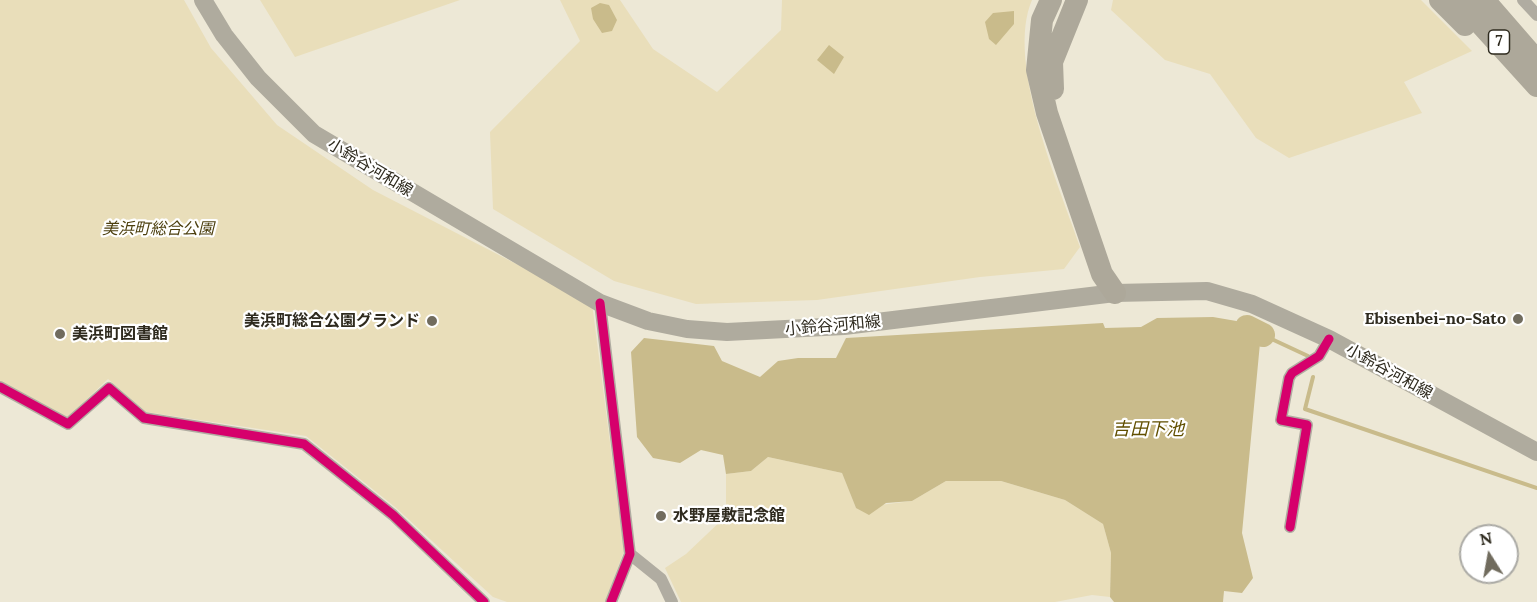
<!DOCTYPE html>
<html>
<head>
<meta charset="utf-8">
<style>
	body { margin:0 }
	#map { position:relative; width:1537px; height:602px; overflow:hidden; background:#ede8d6; font-family:Lora,serif }
	canvas { display:block }
	.north { position:absolute; left:1459px; top:524px; width:60px; height:60px; box-sizing:border-box; background:#fff; border:2px solid #abaaa5; border-radius:50%; rotate:349deg; font-size:16px; font-weight:700; line-height:24px; text-align:center; color:#2e2a1e }
	.north::after { content:''; display:block; margin:auto; width:21px; height:27px; background:#716c5e; clip-path:polygon(50% 0,100% 100%,50% 72%,0 100%) }
</style>
</head>
<body>
<div id="map">
<canvas width="1537" height="602"></canvas>
<div class="north">N</div>
</div>
<script>
const ctx = document.querySelector('canvas').getContext('2d');
ctx.lineJoin = 'round';
function fill(path, color) { ctx.fillStyle = color; ctx.fill(path, 'evenodd'); }
function strokePath(path, color, width, dash) { ctx.strokeStyle = color; ctx.lineWidth = width; ctx.lineCap = dash ? 'butt' : 'round'; ctx.setLineDash(dash || []); ctx.stroke(path); }
function label(font, color, halo, rows, align = 'center') {
  ctx.font = font + ' Lora,"Noto Sans JP",serif'; ctx.lineWidth = 4.5; ctx.setLineDash([]); ctx.textBaseline = 'middle'; ctx.strokeStyle = halo; ctx.fillStyle = color; for (const [text, x, y, turn = 0] of rows) {
    ctx.save(); ctx.translate(x, y); ctx.rotate((+turn || 0) * Math.PI / 180); ctx.textAlign = isNaN(turn) ? turn : align; if (halo) ctx.strokeText(text, 0, 0); ctx.fillText(text, 0, 0); ctx.restore();
  }
}
fill(new Path2D(`
	M 0,0 L 184,0 L 211,48 L 277,125 L 373,190 L 592,303 L 624,551 L 605,602 L 507,602 L 493,597 L 395,507 L 306,436 L 146,412 L 108,379 L 67,418 L 0,381 Z
	M 260,0 L 460,0 L 295,57 Z
	M 560,0 L 620,0 L 653,49 L 717,92 L 781,30 L 782,0 L 1032,0 C 1005,62 1059,185 1080,247 L 1064,269 L 980,277 L 817,300 L 696,304 L 614,281 L 493,209 L 490,132 L 580,41 Z
	M 1113,0 L 1421,0 L 1472,51 L 1404,82 L 1422,113 L 1289,158 L 1256,138 L 1210,74 L 1165,60 L 1111,10 Z
	M 768,457 L 842,473 L 856,508 L 912,501 L 946,481 L 1001,481 L 1065,500 L 1103,524 L 1111,553 L 1110,597 L 1092,595 L 1055,602 L 681,602 L 665,568 L 686,554 L 726,516 L 726,474 L 751,471 Z`), '#e9deba');
fill(new Path2D(`
	M 600,3 L 609,5 L 617,20 L 612,31 L 602,33 L 593,19 L 591,8 Z
	M 1014,11 L 1014,24 L 996,45 L 989,39 L 985,22 L 993,13 Z
	M 829,45 L 844,57 L 834,74 L 817,60 Z
	M 1213,317 L 1248,323 L 1245,331 L 1260,343 L 1242,533 L 1253,578 L 1242,593 L 1224,591 L 1223,602 L 1114,602 L 1110,597 L 1111,553 L 1103,524 L 1065,500 L 1001,481 L 946,481 L 912,501 L 886,503 L 869,515 L 856,508 L 842,473 L 768,457 L 751,471 L 726,474 L 723,455 L 701,450 L 680,463 L 653,458 L 637,437 L 631,352 L 644,338 L 714,346 L 722,361 L 760,377 L 778,361 L 798,358 L 836,358 L 846,338 L 1103,323 L 1105,328 L 1141,327 L 1157,318 Z`), '#c9bb8b');
strokePath(new Path2D(`
	M 1263,335 L 1308,356
	M 1313,377 L 1305,409 L 1537,488`), '#c9bb8b', 4);
strokePath(new Path2D(`
	M 1247,327 L 1263,335`), '#c9bb8b', 24);
strokePath(new Path2D(`
	M 1523,0 L 1537,15
	M 600,303 L 630,554 L 611,602
	M 0,387 L 68,424 L 109,388 L 144,418 L 304,444 L 393,515 L 484,602
	M 1290,527 L 1307,425 L 1281,420 L 1289,378 L 1292,373 L 1319,356 L 1329,339
	M 630,554 L 661,579 L 672,602`), '#b0aca1', 12);
strokePath(new Path2D(`
	M 203,0 L 224,35 L 258,78 L 314,134 L 600,303 L 648,321 L 687,329 L 727,332 L 844,326 L 1115,293 L 1207,291 L 1252,304 L 1329,339 L 1537,452`), '#afab9e', 18);
strokePath(new Path2D(`
	M 1051,0 L 1042,20 L 1037,70 L 1047,113 L 1102,274 L 1115,293
	M 1440,0 L 1465,25
	M 1459,0 L 1537,86
	M 1484,0 L 1537,61
	M 1053,89 L 1052,62 L 1077,0`), '#ada89a', 22);
strokePath(new Path2D(`
	M 600,303 L 630,554 L 611,602
	M 0,387 L 68,424 L 109,388 L 144,418 L 304,444 L 393,515 L 484,602
	M 1290,527 L 1307,425 L 1281,420 L 1289,378 L 1292,373 L 1319,356 L 1329,339`), '#d6006c', 9);
for (const [x, y, r, color] of [
	[1518,319,6,"#716c5e"],
	[432,321,6,"#716c5e"],
	[60,334,6,"#716c5e"],
	[661,516,6,"#716c5e"]
]) { const dot = new Path2D(); dot.arc(x, y, r, 0, 2 * Math.PI); ctx.fillStyle = color; ctx.fill(dot); strokePath(dot, '#fff', 2); }
for (const [x, y, w] of [
	[1499,42,21]
]) { const box = new Path2D(); box.roundRect(x - w / 2, y - 12, w, 24, 4.5); ctx.fillStyle = '#fff'; ctx.fill(box); strokePath(box, '#2e2a1e', 1.5); }
label('bold 15px', '#2e2a1e', null, [
	["7",1499,42]
]);
label('16px', '#2e2a1e', '#fff', [
	["小鈴谷河和線",370,168,31],
	["小鈴谷河和線",833,326,-5],
	["小鈴谷河和線",1389,372,29]
]);
label('italic 16px', '#4c3f0e', '#fff', [
	["美浜町総合公園",158,229]
]);
label('bold 16px', '#2e2a1e', '#fff', [
	["Ebisenbei-no-Sato",1506,319],
	["美浜町総合公園グランド",420,321],
	["美浜町図書館",72,334,"left"],
	["水野屋敷記念館",673,516,"left"]
], 'right');
label('italic 18px', '#614f00', '#fff', [
	["吉田下池",1148,430]
]);
</script>
</body>
</html>
